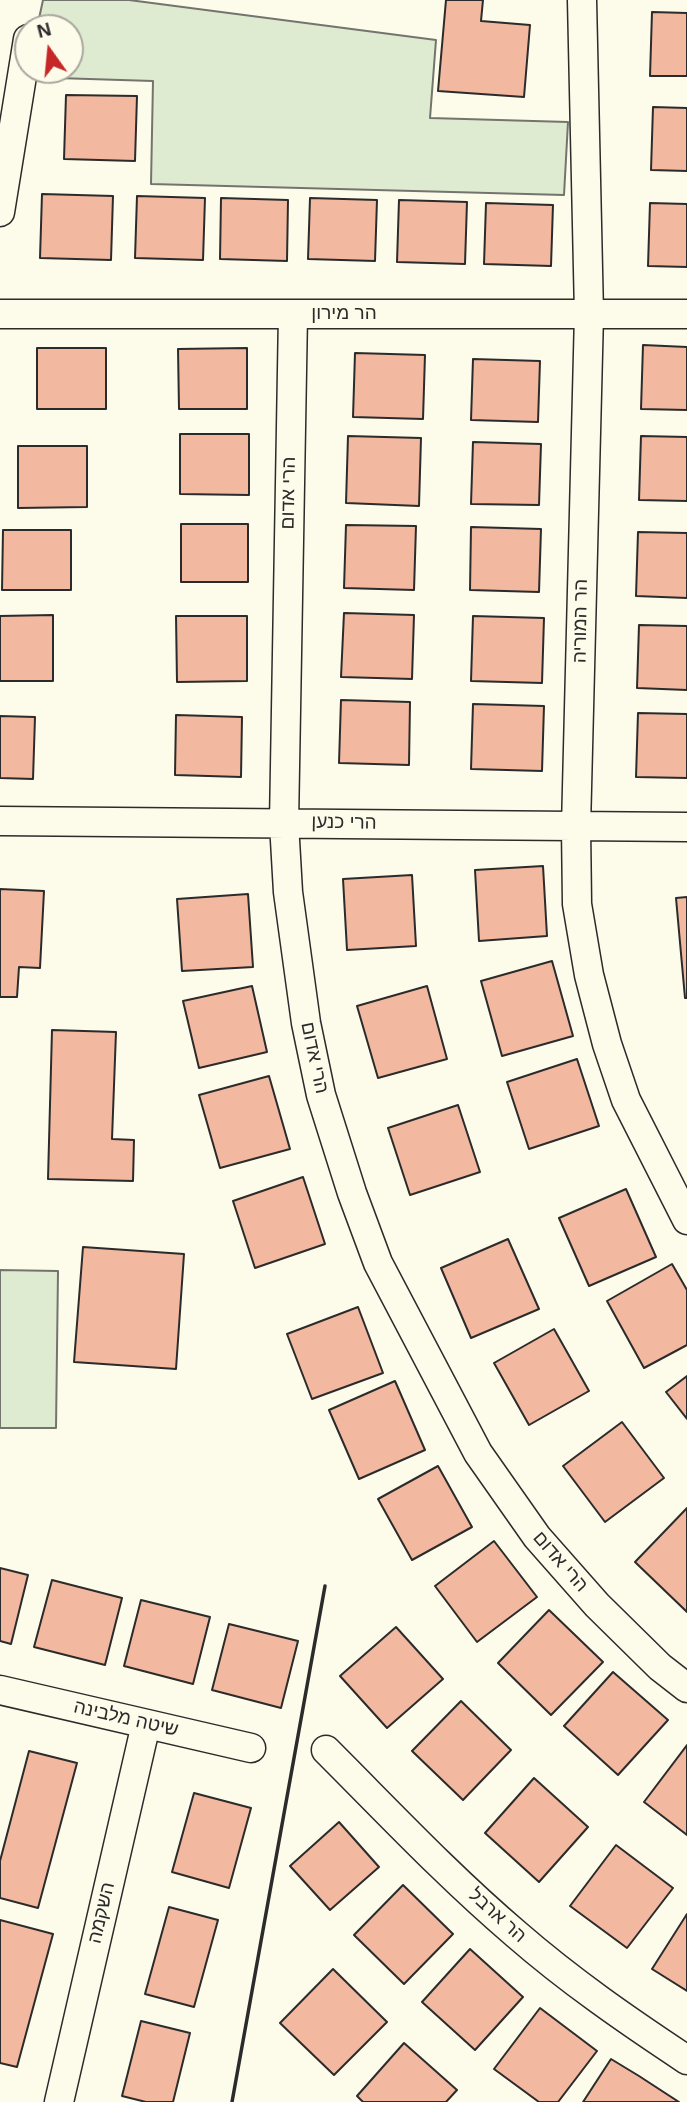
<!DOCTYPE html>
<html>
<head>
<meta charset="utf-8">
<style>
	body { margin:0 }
	#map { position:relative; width:687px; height:2102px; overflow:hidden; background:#fdfbea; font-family:Arial,sans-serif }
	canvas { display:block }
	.north { position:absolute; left:14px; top:14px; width:70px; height:70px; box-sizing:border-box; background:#fdfbea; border:2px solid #a9a89e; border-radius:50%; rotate:345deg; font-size:19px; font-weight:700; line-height:28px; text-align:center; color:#2b2b2b }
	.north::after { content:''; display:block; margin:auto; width:24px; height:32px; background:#c62828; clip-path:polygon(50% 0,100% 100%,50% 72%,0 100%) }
</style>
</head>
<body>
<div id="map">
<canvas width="687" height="2102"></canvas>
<div class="north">N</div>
</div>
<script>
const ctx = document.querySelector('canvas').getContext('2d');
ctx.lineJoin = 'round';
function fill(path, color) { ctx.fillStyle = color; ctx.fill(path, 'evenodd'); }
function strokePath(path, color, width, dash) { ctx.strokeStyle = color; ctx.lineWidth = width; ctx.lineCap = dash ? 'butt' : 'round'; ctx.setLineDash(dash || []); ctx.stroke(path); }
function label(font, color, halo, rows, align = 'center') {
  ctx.font = font + ' Arial,Heebo,sans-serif'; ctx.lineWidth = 5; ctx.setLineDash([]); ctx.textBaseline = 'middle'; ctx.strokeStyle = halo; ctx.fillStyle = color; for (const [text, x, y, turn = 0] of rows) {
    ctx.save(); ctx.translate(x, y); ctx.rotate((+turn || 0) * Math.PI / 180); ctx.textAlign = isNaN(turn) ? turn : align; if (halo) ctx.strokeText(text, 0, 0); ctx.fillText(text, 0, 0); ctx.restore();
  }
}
const green = new Path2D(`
	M 43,0 L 129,0 L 436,40 L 430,118 L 568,122 L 564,195 L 151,184 L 153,81 L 25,77 L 28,70 L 70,70 L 70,28 L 37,28 Z
	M 0,1270 L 58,1271 L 56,1428 L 0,1428 Z`);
fill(green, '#deebd1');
strokePath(green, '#74746e', 2);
const building = new Path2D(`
	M 446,0 L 483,0 L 481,21 L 530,25 L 524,97 L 438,91 Z
	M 652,12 L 687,13 L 687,76 L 650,76 Z
	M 66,95 L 137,96 L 135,161 L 64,159 Z
	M 653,107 L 687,108 L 687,171 L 651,170 Z
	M 42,194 L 113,196 L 111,260 L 40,258 Z
	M 137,196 L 205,198 L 203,260 L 135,258 Z
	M 221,198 L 288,200 L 287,261 L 220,259 Z
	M 310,198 L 377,200 L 375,261 L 308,259 Z
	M 399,200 L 467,202 L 465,264 L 397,262 Z
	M 486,203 L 553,205 L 551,266 L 484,264 Z
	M 650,203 L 687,204 L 687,267 L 648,266 Z
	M 643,345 L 687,347 L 687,410 L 641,409 Z
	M 37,348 L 106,348 L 106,409 L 37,409 Z
	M 247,348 L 247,409 L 179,409 L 178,349 Z
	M 355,353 L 425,355 L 423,419 L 353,417 Z
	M 473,359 L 540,361 L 538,422 L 471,420 Z
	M 180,434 L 249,434 L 249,495 L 180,494 Z
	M 348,436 L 421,438 L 419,506 L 346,503 Z
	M 641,436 L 687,437 L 687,501 L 639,500 Z
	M 473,442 L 541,444 L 539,505 L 471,504 Z
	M 18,446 L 87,446 L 87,507 L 18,508 Z
	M 181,524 L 248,524 L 248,582 L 181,582 Z
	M 346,525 L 416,526 L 414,590 L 344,588 Z
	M 471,527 L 541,529 L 539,592 L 470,590 Z
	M 3,530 L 71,530 L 71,590 L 2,590 Z
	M 638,532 L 687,533 L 687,598 L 636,596 Z
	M 344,613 L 414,615 L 412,679 L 341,677 Z
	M 53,615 L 53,681 L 0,681 L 0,616 Z
	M 176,616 L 247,616 L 247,681 L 177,682 Z
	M 473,616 L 544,618 L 542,683 L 471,681 Z
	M 639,625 L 687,626 L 687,690 L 637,688 Z
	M 341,700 L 410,702 L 409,765 L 339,763 Z
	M 473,704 L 544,706 L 542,771 L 471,769 Z
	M 638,713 L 687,714 L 687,778 L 636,777 Z
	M 176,715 L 242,717 L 241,777 L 175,775 Z
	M 0,716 L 35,717 L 33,779 L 0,778 Z
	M 543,866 L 547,936 L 479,941 L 475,870 Z
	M 412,875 L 416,946 L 347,950 L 343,879 Z
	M 0,889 L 44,891 L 40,968 L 19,967 L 17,997 L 0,997 Z
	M 248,894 L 253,967 L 182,971 L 177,899 Z
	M 687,897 L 687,998 L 685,998 L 676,898 Z
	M 552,961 L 573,1036 L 502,1056 L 481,981 Z
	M 252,986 L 267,1052 L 199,1068 L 183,1001 Z
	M 427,986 L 447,1059 L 378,1078 L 357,1006 Z
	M 52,1030 L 116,1032 L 112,1139 L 134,1140 L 133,1181 L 48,1179 Z
	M 577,1059 L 599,1126 L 529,1149 L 507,1082 Z
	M 269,1076 L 290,1149 L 220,1168 L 199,1095 Z
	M 458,1105 L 480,1172 L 410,1195 L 388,1128 Z
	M 303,1177 L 325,1244 L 255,1268 L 233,1201 Z
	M 626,1189 L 656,1257 L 589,1286 L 559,1218 Z
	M 508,1239 L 539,1309 L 471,1338 L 441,1268 Z
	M 83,1247 L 184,1254 L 176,1369 L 74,1362 Z
	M 672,1264 L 687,1290 L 687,1345 L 644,1368 L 607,1301 Z
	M 358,1307 L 383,1373 L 312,1399 L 287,1334 Z
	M 554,1329 L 589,1391 L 529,1425 L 494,1363 Z
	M 687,1376 L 687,1419 L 666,1392 Z
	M 395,1381 L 425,1450 L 359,1479 L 329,1410 Z
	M 622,1422 L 664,1478 L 605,1522 L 563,1466 Z
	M 438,1466 L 472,1527 L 412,1560 L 378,1499 Z
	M 687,1508 L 687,1612 L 635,1562 Z
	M 494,1541 L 537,1597 L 477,1642 L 435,1586 Z
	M 0,1568 L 28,1575 L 11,1644 L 0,1641 Z
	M 52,1580 L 122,1598 L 105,1665 L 34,1647 Z
	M 141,1600 L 210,1617 L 193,1684 L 124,1666 Z
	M 549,1610 L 603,1662 L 551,1715 L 498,1663 Z
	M 229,1624 L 298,1641 L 281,1708 L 212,1690 Z
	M 396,1627 L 443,1679 L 387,1728 L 340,1676 Z
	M 613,1672 L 668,1720 L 618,1775 L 564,1726 Z
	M 461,1701 L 511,1750 L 463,1800 L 412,1751 Z
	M 687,1745 L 687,1835 L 644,1802 Z
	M 29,1751 L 77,1763 L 38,1908 L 0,1898 L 0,1861 Z
	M 534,1778 L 588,1827 L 539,1882 L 485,1833 Z
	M 194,1793 L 251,1808 L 229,1888 L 172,1872 Z
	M 339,1822 L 379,1867 L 330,1910 L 290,1866 Z
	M 616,1845 L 673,1888 L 627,1948 L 570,1906 Z
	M 403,1885 L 453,1934 L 404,1984 L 354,1935 Z
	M 169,1907 L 218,1920 L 194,2007 L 145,1994 Z
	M 687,1914 L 687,1991 L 652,1969 Z
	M 0,1920 L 53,1934 L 17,2067 L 0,2063 Z
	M 470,1949 L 523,1997 L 475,2050 L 422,2002 Z
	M 333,1969 L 387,2022 L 334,2075 L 280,2023 Z
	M 540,2008 L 597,2051 L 558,2102 L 539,2102 L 494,2069 Z
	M 141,2021 L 190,2033 L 173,2102 L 146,2102 L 122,2096 Z
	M 404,2043 L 457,2090 L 446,2102 L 363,2102 L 357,2096 Z
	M 611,2059 L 639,2076 L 679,2102 L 583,2102 Z`);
fill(building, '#f2b8a0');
strokePath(building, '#2b2b2b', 2);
const minor = new Path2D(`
	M 582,0 L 589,314 L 576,827 L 577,904 L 589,975 L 607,1044 L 626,1100 L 687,1220
	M 0,212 L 28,39
	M 0,314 L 687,314
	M 293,314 L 284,823 L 288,892 L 306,1023 L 321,1095 L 352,1193 L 378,1263 L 478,1453 L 537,1537 L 597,1605 L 660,1667 L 687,1688
	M 0,821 L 687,827
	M 0,1690 L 251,1748
	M 326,1750 C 388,1812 449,1877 516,1934 C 570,1981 628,2021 687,2060
	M 59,2102 L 146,1724`);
strokePath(minor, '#2b2b2b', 31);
strokePath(minor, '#fdfbea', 28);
strokePath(new Path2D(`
	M 232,2102 L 325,1586`), '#2b2b2b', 3.5);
label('19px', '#2b2b2b', '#fdfbea', [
	["הר מירון",344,314],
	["הרי אדום",289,493,-89],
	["הר המוריה",581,621,-89],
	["הרי כנען",344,823,1],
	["הרי אדום",314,1058,78],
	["הרי אדום",560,1562,49],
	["שיטה מלבינה",126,1719,13],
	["השקמה",102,1913,-77],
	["הר ארבל",497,1916,42]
]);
</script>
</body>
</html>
